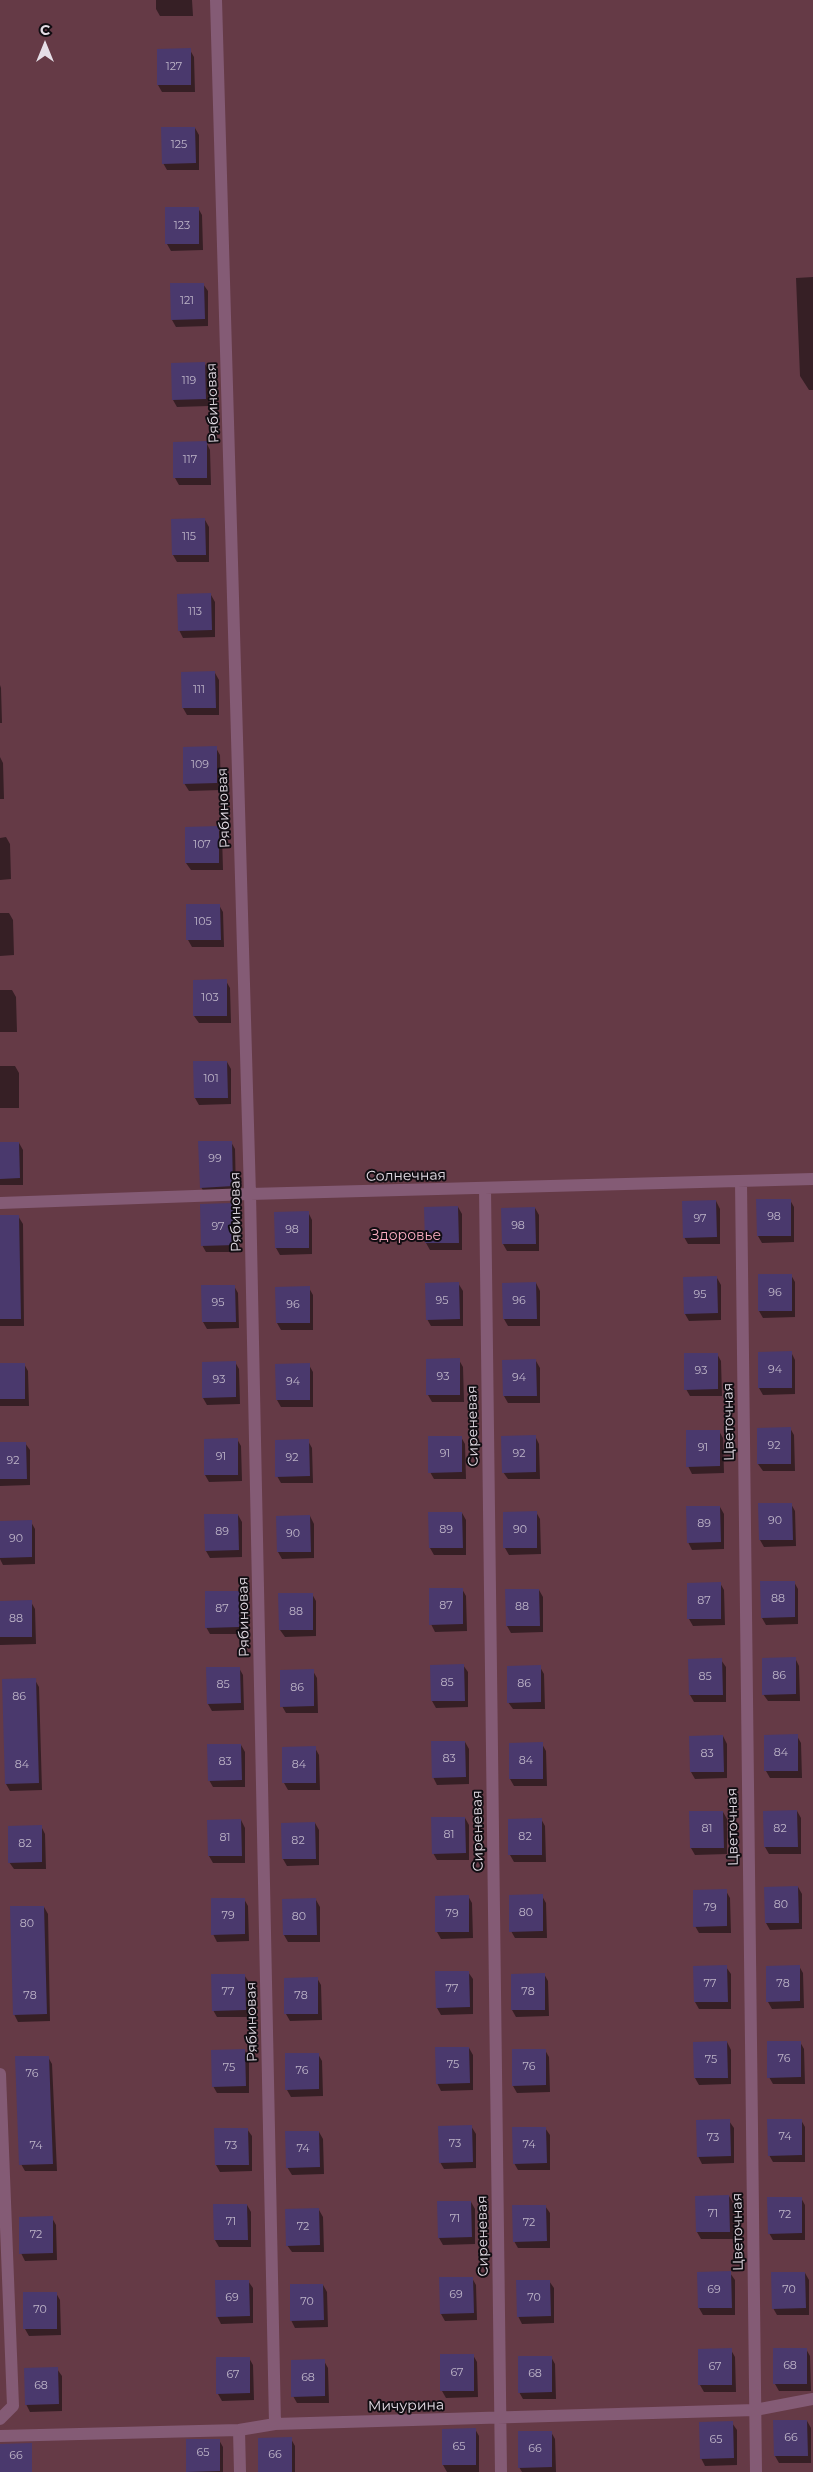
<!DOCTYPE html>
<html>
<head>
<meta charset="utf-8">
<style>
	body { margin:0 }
	#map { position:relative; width:813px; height:2472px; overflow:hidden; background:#2b212e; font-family:Montserrat,sans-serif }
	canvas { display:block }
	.north { position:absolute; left:20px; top:20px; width:50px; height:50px; -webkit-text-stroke:4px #110d12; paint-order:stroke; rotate:0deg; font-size:14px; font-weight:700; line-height:20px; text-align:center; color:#e5dee7 }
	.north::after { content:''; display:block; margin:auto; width:18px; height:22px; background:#e5dee7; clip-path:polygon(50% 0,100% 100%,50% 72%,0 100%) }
</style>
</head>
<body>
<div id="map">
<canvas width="813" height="2472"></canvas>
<div class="north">С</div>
</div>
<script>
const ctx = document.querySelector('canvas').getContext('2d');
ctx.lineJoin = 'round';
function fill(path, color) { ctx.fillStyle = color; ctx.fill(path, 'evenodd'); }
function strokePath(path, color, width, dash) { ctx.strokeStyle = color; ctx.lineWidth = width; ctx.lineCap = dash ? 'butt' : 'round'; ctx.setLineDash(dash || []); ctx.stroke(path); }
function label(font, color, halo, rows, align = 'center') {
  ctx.font = font + ' Montserrat,sans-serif'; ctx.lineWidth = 4; ctx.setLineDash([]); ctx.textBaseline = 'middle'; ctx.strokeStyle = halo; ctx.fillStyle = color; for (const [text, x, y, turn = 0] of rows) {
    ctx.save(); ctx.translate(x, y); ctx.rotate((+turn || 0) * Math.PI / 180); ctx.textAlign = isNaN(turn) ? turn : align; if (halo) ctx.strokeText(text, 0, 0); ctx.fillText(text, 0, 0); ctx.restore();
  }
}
fill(new Path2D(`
	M 0,0 L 813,0 L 813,2472 L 0,2472 Z`), '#653a46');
fill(new Path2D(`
	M 156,0 L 192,0 L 193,16 L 160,16 L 156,9 Z
	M 190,50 L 194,57 L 195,92 L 162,92 L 158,85 Z
	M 195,128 L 199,135 L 199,170 L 167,170 L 163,163 Z
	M 198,208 L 202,215 L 203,250 L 171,251 L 167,244 Z
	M 813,277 L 813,390 L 809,390 L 800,376 L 796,278 Z
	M 203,284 L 208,291 L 208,326 L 176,327 L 172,320 Z
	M 205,364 L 209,371 L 209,406 L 177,407 L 173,400 Z
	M 206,442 L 210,450 L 211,485 L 179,485 L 175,478 Z
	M 205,520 L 209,527 L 209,562 L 177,562 L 173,555 Z
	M 211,595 L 215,602 L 215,637 L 183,638 L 179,630 Z
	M 215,673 L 219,680 L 219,715 L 187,715 L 183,708 Z
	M 0,685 L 1,688 L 2,723 L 0,723 Z
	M 216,748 L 220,755 L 221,790 L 189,791 L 184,783 Z
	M 0,757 L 3,763 L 4,799 L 0,799 Z
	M 218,828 L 222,835 L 223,870 L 191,870 L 186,863 Z
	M 6,837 L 10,844 L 11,879 L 0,880 L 0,838 Z
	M 187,905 L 219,905 L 223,912 L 224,947 L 192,947 L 188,940 Z
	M 0,913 L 9,913 L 13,920 L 14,955 L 0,956 Z
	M 194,981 L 226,981 L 230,988 L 231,1023 L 199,1023 L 194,1016 Z
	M 0,990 L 12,990 L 16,997 L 17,1032 L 0,1032 Z
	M 227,1062 L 231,1069 L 231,1104 L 199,1105 L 195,1098 Z
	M 0,1066 L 15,1066 L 19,1073 L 19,1108 L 0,1108 Z
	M 231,1142 L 235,1149 L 236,1193 L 205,1194 L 201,1187 Z
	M 0,1143 L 19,1143 L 23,1150 L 23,1185 L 0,1185 Z
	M 790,1200 L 794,1207 L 794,1242 L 762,1243 L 758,1236 Z
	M 716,1201 L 720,1209 L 720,1244 L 688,1244 L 684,1237 Z
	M 232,1204 L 236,1211 L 238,1252 L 206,1252 L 202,1245 Z
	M 458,1207 L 462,1214 L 462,1250 L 430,1250 L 426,1243 Z
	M 535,1208 L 539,1215 L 539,1251 L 507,1251 L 503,1244 L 502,1209 Z
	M 308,1212 L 312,1220 L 312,1254 L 280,1255 L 276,1248 Z
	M 18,1216 L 23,1224 L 24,1326 L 0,1326 L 0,1217 Z
	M 791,1275 L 795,1282 L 795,1317 L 763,1318 L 759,1311 Z
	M 717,1278 L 721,1285 L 721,1320 L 689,1321 L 685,1314 Z
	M 458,1283 L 463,1291 L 463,1326 L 431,1326 L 427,1319 Z
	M 536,1283 L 540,1291 L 540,1326 L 508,1326 L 504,1319 Z
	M 234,1286 L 238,1293 L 239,1328 L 207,1329 L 203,1322 Z
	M 309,1288 L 313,1295 L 313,1330 L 281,1330 L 277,1323 Z
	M 791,1352 L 795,1360 L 795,1394 L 763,1395 L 759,1388 Z
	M 717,1354 L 721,1361 L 722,1396 L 690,1396 L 686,1389 Z
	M 427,1360 L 459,1360 L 463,1367 L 464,1402 L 432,1402 L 428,1395 Z
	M 536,1361 L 540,1368 L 540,1403 L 508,1403 L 504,1396 Z
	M 235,1362 L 239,1369 L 240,1404 L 207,1405 L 203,1398 Z
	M 0,1364 L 24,1364 L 28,1371 L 29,1406 L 0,1406 Z
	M 309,1365 L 313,1372 L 313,1407 L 281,1407 L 277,1400 Z
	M 790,1428 L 794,1435 L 795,1471 L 763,1471 L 758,1464 L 758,1429 Z
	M 719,1431 L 723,1438 L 724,1473 L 692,1474 L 688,1466 Z
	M 535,1436 L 539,1444 L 540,1479 L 508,1479 L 503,1472 Z
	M 461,1437 L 465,1444 L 466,1479 L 434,1479 L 430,1472 Z
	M 237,1439 L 241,1446 L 242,1481 L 209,1482 L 205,1475 L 205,1440 Z
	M 308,1441 L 312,1448 L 313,1483 L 281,1483 L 277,1476 Z
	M 25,1443 L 30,1450 L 30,1485 L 0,1486 L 0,1444 Z
	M 791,1504 L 795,1511 L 796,1546 L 764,1547 L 760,1540 Z
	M 720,1507 L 724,1514 L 724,1549 L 692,1550 L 688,1542 Z
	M 536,1512 L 540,1519 L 541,1554 L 509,1555 L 505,1548 L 504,1513 Z
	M 430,1513 L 462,1513 L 466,1520 L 466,1555 L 434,1555 L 430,1548 Z
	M 238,1515 L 242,1522 L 242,1557 L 210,1558 L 206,1551 Z
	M 310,1516 L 314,1524 L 314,1558 L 282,1559 L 278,1552 L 277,1517 Z
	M 0,1522 L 31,1522 L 35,1529 L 35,1564 L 3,1565 L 0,1559 Z
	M 794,1582 L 798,1589 L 798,1624 L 766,1625 L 762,1618 Z
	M 720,1583 L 724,1590 L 725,1625 L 693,1626 L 689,1619 L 688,1584 Z
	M 462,1589 L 466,1596 L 467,1631 L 435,1632 L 431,1624 Z
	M 539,1590 L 543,1597 L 543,1632 L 511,1633 L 507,1626 Z
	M 238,1592 L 242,1599 L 243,1634 L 210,1634 L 206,1627 Z
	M 312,1594 L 316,1601 L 316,1636 L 285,1637 L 280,1630 Z
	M 31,1602 L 35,1609 L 36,1644 L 0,1645 L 0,1603 Z
	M 795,1658 L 799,1666 L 800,1701 L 768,1701 L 763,1694 Z
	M 689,1660 L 721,1660 L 726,1667 L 726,1702 L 694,1702 L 690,1695 Z
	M 463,1665 L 468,1672 L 468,1707 L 436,1708 L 432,1701 Z
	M 540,1667 L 544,1674 L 545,1709 L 513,1709 L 508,1702 Z
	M 239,1668 L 243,1675 L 244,1710 L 212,1711 L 208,1704 Z
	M 313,1671 L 317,1678 L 318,1713 L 286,1713 L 282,1706 Z
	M 35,1680 L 39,1687 L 42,1790 L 10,1791 L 6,1784 Z
	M 723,1736 L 727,1744 L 727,1778 L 695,1779 L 691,1772 L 691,1737 Z
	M 797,1736 L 801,1743 L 802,1778 L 770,1778 L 766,1771 Z
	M 465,1742 L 469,1749 L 469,1784 L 437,1785 L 433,1777 Z
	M 510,1744 L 542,1744 L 546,1751 L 547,1786 L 514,1786 L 510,1779 Z
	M 241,1745 L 245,1752 L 245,1787 L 213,1787 L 209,1780 Z
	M 283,1748 L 315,1748 L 319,1755 L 320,1790 L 288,1790 L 284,1783 Z
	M 797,1811 L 801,1818 L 801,1854 L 769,1854 L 765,1847 Z
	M 723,1812 L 727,1819 L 727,1854 L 695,1855 L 691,1848 Z
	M 465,1818 L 469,1825 L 469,1860 L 437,1860 L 433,1853 Z
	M 541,1819 L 545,1826 L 546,1862 L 514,1862 L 510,1855 Z
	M 241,1820 L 245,1828 L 245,1863 L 213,1863 L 209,1856 L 209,1821 Z
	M 315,1823 L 319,1830 L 319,1865 L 287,1866 L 283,1859 Z
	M 41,1826 L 45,1834 L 46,1869 L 14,1869 L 9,1862 Z
	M 798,1887 L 802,1894 L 802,1929 L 770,1930 L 766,1923 L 765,1888 Z
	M 726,1891 L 730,1898 L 731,1933 L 699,1933 L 695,1926 Z
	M 468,1896 L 472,1903 L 473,1938 L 441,1939 L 437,1932 L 436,1897 Z
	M 542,1896 L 546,1903 L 547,1938 L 515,1938 L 511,1931 Z
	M 244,1899 L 248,1906 L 249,1941 L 217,1942 L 213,1934 Z
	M 316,1900 L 320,1907 L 320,1942 L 288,1942 L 284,1935 Z
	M 44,1907 L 48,1914 L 50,2021 L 18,2022 L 14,2014 Z
	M 799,1966 L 803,1973 L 804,2008 L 772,2009 L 768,2002 Z
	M 726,1967 L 731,1974 L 731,2009 L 699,2009 L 695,2002 Z
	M 468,1972 L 473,1979 L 473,2014 L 441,2015 L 437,2008 Z
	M 544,1974 L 548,1981 L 549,2016 L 516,2017 L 512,2010 Z
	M 244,1975 L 249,1982 L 249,2017 L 217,2017 L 213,2010 Z
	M 317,1978 L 321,1985 L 322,2020 L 290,2021 L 286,2014 L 285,1979 Z
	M 727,2042 L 731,2050 L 731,2084 L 699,2085 L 695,2078 Z
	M 800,2042 L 804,2049 L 805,2084 L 773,2084 L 769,2077 Z
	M 469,2048 L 473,2055 L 473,2090 L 441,2091 L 437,2083 Z
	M 545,2050 L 549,2057 L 550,2092 L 517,2093 L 513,2086 Z
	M 245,2051 L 249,2058 L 249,2093 L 217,2093 L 213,2086 Z
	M 318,2054 L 322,2061 L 323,2096 L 291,2097 L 287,2090 Z
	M 48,2057 L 52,2064 L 57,2171 L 25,2171 L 21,2164 Z
	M 801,2120 L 805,2127 L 805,2162 L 773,2162 L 769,2155 Z
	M 729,2121 L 734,2128 L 734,2163 L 702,2164 L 698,2156 Z
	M 471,2126 L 476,2134 L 476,2168 L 444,2169 L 440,2162 Z
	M 545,2128 L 550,2135 L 550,2170 L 518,2170 L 514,2163 Z
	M 247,2129 L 252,2136 L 252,2171 L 220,2172 L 216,2165 Z
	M 319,2132 L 323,2139 L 324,2174 L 292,2175 L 287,2167 Z
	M 729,2196 L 733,2203 L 734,2239 L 701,2239 L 697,2232 Z
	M 801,2198 L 805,2205 L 805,2240 L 773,2240 L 769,2233 Z
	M 471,2202 L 475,2209 L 475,2244 L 443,2245 L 439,2238 Z
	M 215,2205 L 247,2205 L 251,2212 L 251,2247 L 219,2247 L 215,2240 Z
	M 545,2206 L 550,2213 L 550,2248 L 518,2248 L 514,2241 Z
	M 319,2210 L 323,2217 L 324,2252 L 292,2252 L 287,2245 Z
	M 52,2218 L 56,2225 L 57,2260 L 25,2261 L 21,2253 Z
	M 730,2273 L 735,2280 L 735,2315 L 703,2315 L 699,2308 Z
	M 805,2273 L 809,2280 L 809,2315 L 777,2315 L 773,2308 Z
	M 472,2278 L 476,2285 L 477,2320 L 445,2321 L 441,2314 Z
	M 248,2281 L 253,2288 L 253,2323 L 221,2324 L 217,2316 Z
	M 549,2281 L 554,2288 L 554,2323 L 522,2324 L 518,2316 Z
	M 323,2285 L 327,2292 L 328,2327 L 295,2328 L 291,2320 Z
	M 56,2293 L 60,2300 L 61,2335 L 29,2336 L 25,2329 Z
	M 774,2349 L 806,2349 L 810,2356 L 811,2391 L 779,2391 L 775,2384 Z
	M 731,2350 L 735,2357 L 736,2392 L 704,2392 L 700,2385 Z
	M 473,2355 L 477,2362 L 478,2397 L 446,2398 L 442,2391 Z
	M 551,2357 L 555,2364 L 556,2399 L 523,2399 L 519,2392 Z
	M 249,2358 L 253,2365 L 254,2400 L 222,2401 L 218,2394 Z
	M 324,2361 L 328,2368 L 329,2403 L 297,2403 L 293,2396 Z
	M 57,2369 L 62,2376 L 62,2411 L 30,2412 L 26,2404 Z
	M 807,2421 L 811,2428 L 811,2463 L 779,2463 L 775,2456 L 775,2422 Z
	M 732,2423 L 737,2430 L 737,2465 L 705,2466 L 701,2458 Z
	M 475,2429 L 479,2436 L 479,2472 L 447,2472 L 443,2465 Z
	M 551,2432 L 555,2439 L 556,2472 L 522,2472 L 519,2467 Z
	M 291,2439 L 295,2446 L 295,2472 L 259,2472 Z
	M 219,2440 L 223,2447 L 223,2472 L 188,2472 Z`), '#0007');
fill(new Path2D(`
	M 191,48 L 191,85 L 157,85 L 157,49 Z
	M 161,127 L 195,127 L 196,163 L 162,164 Z
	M 165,207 L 199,207 L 199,244 L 165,244 Z
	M 170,283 L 204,283 L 205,319 L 171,320 Z
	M 205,362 L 206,399 L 172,400 L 171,363 Z
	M 207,441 L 207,478 L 173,478 L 173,442 Z
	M 205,518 L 206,555 L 172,555 L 171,519 Z
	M 211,593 L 212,630 L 178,631 L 177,594 Z
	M 215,671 L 216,708 L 182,708 L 181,672 Z
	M 217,746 L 217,783 L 183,784 L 183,747 Z
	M 219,826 L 219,863 L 185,863 L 185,827 Z
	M 186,904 L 220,904 L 221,940 L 186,940 Z
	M 227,979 L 227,1016 L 193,1016 L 193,980 Z
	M 193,1061 L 227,1061 L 228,1098 L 194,1098 Z
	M 198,1141 L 232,1141 L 233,1186 L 200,1188 Z
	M 0,1142 L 19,1142 L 20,1178 L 0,1179 Z
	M 756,1199 L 791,1199 L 791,1236 L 757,1236 Z
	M 716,1200 L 717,1237 L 683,1238 L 682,1201 Z
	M 233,1203 L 235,1245 L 201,1246 L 200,1204 Z
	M 458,1206 L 459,1243 L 425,1243 L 424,1207 Z
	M 535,1207 L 536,1244 L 502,1244 L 501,1208 Z
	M 309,1211 L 309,1248 L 275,1248 L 274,1212 Z
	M 0,1215 L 19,1215 L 21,1319 L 0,1319 Z
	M 758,1274 L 792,1274 L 792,1311 L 758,1311 Z
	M 717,1276 L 718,1313 L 684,1314 L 683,1277 Z
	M 459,1282 L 460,1319 L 426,1320 L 425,1283 Z
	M 536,1282 L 537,1319 L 503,1319 L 502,1283 Z
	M 201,1285 L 235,1285 L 236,1322 L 202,1322 Z
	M 310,1286 L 310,1323 L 276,1323 L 275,1287 Z
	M 792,1351 L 792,1388 L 758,1388 L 758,1352 Z
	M 684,1353 L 718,1353 L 718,1389 L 684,1390 Z
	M 460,1358 L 460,1395 L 426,1395 L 426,1359 Z
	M 536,1359 L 537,1396 L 503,1396 L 502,1360 Z
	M 236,1361 L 236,1397 L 202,1398 L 202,1362 Z
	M 0,1363 L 25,1363 L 25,1399 L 0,1399 Z
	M 310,1363 L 310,1400 L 276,1400 L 275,1364 Z
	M 791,1427 L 791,1464 L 757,1464 L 757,1428 Z
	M 686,1430 L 720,1430 L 720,1466 L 686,1467 Z
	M 536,1435 L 536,1472 L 502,1473 L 501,1436 Z
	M 428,1436 L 462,1436 L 462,1472 L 428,1473 Z
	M 238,1438 L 238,1475 L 204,1475 L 204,1439 Z
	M 309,1439 L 310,1476 L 275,1477 L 275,1440 Z
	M 0,1442 L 26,1442 L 27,1479 L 0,1479 Z
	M 758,1503 L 792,1503 L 793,1540 L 759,1540 Z
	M 686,1506 L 720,1506 L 721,1542 L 687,1543 Z
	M 537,1511 L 537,1548 L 503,1548 L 503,1512 Z
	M 428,1512 L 462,1512 L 463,1548 L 429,1548 Z
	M 204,1514 L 238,1514 L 239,1550 L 205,1551 Z
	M 310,1515 L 311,1552 L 277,1552 L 276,1516 Z
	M 32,1520 L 32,1557 L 0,1558 L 0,1521 Z
	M 760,1581 L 795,1581 L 795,1617 L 761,1618 Z
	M 721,1582 L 721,1619 L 687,1619 L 687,1583 Z
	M 429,1588 L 463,1588 L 463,1624 L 429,1625 Z
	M 505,1589 L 539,1589 L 540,1626 L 506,1626 Z
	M 205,1591 L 239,1591 L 239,1627 L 205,1628 Z
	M 278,1593 L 313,1593 L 313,1630 L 279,1630 Z
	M 32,1600 L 32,1637 L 0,1637 L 0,1601 Z
	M 796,1657 L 796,1694 L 762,1695 L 762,1658 Z
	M 722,1658 L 723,1695 L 689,1695 L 688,1659 Z
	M 464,1664 L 465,1701 L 431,1701 L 430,1665 Z
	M 541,1665 L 541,1702 L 507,1703 L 507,1666 Z
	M 206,1667 L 240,1667 L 241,1703 L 207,1704 Z
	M 314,1669 L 314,1706 L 280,1707 L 280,1670 Z
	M 36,1678 L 39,1783 L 5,1784 L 2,1679 Z
	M 798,1734 L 798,1771 L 764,1771 L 764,1735 Z
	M 723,1735 L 724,1772 L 690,1772 L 689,1736 Z
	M 431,1741 L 465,1741 L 466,1777 L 432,1778 Z
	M 543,1742 L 543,1779 L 509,1779 L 509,1743 Z
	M 207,1744 L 241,1744 L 242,1780 L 208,1781 Z
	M 316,1746 L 316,1783 L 282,1783 L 282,1747 Z
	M 797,1810 L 798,1847 L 764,1847 L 763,1811 Z
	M 689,1811 L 723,1811 L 724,1848 L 690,1848 Z
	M 431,1817 L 465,1817 L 466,1853 L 432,1854 Z
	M 542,1818 L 542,1855 L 508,1855 L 508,1819 Z
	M 241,1819 L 242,1856 L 208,1856 L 207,1820 Z
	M 315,1822 L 316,1859 L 282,1859 L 281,1823 Z
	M 42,1825 L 42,1862 L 8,1863 L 8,1826 Z
	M 798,1886 L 799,1923 L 765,1923 L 764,1887 Z
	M 727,1889 L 727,1926 L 693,1927 L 693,1890 Z
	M 543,1894 L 543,1931 L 509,1932 L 509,1895 Z
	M 469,1895 L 469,1932 L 435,1932 L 435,1896 Z
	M 211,1898 L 245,1898 L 245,1934 L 211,1935 Z
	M 316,1898 L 317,1935 L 283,1935 L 282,1899 Z
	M 10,1906 L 44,1906 L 47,2014 L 13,2015 Z
	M 727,1965 L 728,2002 L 694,2002 L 693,1966 Z
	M 800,1965 L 800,2001 L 766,2002 L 766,1966 Z
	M 435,1971 L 469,1971 L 470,2007 L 436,2008 Z
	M 545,1973 L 545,2010 L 511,2010 L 511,1974 Z
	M 211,1974 L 245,1974 L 246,2010 L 212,2011 Z
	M 318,1977 L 318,2014 L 284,2014 L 284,1978 Z
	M 727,2041 L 728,2078 L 694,2078 L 693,2042 Z
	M 767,2041 L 801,2041 L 801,2077 L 767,2078 Z
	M 435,2047 L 469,2047 L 470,2083 L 436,2084 Z
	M 245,2049 L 246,2086 L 212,2087 L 211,2050 Z
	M 512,2049 L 546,2049 L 546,2085 L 512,2086 Z
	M 285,2053 L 319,2053 L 319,2089 L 285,2090 Z
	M 15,2056 L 49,2056 L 53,2164 L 19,2165 Z
	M 730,2119 L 731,2156 L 697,2157 L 696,2120 Z
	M 767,2119 L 802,2119 L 802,2155 L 768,2156 Z
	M 472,2125 L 473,2162 L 439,2163 L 438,2126 Z
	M 512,2127 L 546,2127 L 547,2163 L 513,2164 Z
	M 214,2128 L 248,2128 L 249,2165 L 215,2165 Z
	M 285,2131 L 319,2131 L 320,2167 L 286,2168 Z
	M 729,2195 L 730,2232 L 696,2232 L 695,2196 Z
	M 767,2197 L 802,2197 L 802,2233 L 768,2234 Z
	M 437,2201 L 471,2201 L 472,2237 L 438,2238 Z
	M 213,2204 L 247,2204 L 248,2240 L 214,2240 Z
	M 512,2205 L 546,2205 L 547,2241 L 513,2242 Z
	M 319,2208 L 320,2245 L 286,2246 L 285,2209 Z
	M 53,2216 L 53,2253 L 19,2254 L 19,2217 Z
	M 731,2271 L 732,2308 L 698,2308 L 697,2272 Z
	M 771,2272 L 805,2272 L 806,2308 L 772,2309 Z
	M 439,2277 L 473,2277 L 474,2313 L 440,2314 Z
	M 215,2280 L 249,2280 L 250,2316 L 216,2317 Z
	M 516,2280 L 550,2280 L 551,2316 L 517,2317 Z
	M 290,2284 L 323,2284 L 324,2320 L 290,2321 Z
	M 23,2292 L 57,2292 L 57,2329 L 23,2329 Z
	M 732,2348 L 732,2385 L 698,2385 L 698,2349 Z
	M 773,2348 L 807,2348 L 807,2384 L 773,2384 Z
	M 440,2354 L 474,2354 L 474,2391 L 440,2391 Z
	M 518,2356 L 552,2356 L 552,2392 L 518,2393 Z
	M 216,2357 L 250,2357 L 250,2393 L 216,2394 Z
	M 325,2359 L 325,2396 L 291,2397 L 291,2360 Z
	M 58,2367 L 59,2404 L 25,2405 L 24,2368 Z
	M 773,2420 L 807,2420 L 808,2456 L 774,2456 Z
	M 733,2421 L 734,2458 L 700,2459 L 699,2422 Z
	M 476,2428 L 476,2465 L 442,2465 L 442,2429 Z
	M 518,2431 L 552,2431 L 552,2467 L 518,2468 Z
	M 292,2437 L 292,2472 L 258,2472 L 258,2438 Z
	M 186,2439 L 220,2439 L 220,2471 L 186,2472 Z
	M 32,2443 L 32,2472 L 0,2472 L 0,2444 Z`), '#4a396d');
strokePath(new Path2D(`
	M 216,0 L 250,1194 L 275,2424
	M 741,1182 L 756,2472
	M 485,1189 L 501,2472
	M 0,1203 L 250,1194 L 813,1179
	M 0,2074 L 13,2406 L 0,2419
	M 239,2430 L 240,2472
	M 0,2436 L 239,2430 L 275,2424 L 755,2410 L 813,2399`), '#845b75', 12);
label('11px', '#beb5c8', null, [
	["127",174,67],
	["125",179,145],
	["123",182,226],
	["121",187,301],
	["119",189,381],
	["117",190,460],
	["115",189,537],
	["113",195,612],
	["111",199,690],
	["109",200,765],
	["107",202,845],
	["105",203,922],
	["103",210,998],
	["101",211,1079],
	["99",215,1159],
	["98",774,1217],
	["97",700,1219],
	["98",518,1226],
	["97",218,1227],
	["98",292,1230],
	["96",775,1293],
	["95",700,1295],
	["95",442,1301],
	["96",519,1301],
	["95",218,1303],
	["96",293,1305],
	["94",775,1370],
	["93",701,1371],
	["93",443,1377],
	["94",519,1378],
	["93",219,1380],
	["94",293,1382],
	["92",774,1446],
	["91",703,1448],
	["91",445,1454],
	["92",519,1454],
	["91",221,1457],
	["92",292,1458],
	["92",13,1461],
	["90",775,1521],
	["89",704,1524],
	["89",446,1530],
	["90",520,1530],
	["89",222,1532],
	["90",293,1534],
	["90",16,1539],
	["88",778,1599],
	["87",704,1601],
	["87",446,1606],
	["88",522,1607],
	["87",222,1609],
	["88",296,1612],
	["88",16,1619],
	["86",779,1676],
	["85",705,1677],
	["85",447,1683],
	["86",524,1684],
	["85",223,1685],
	["86",297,1688],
	["86",19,1697],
	["84",781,1753],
	["83",707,1754],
	["83",449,1759],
	["84",526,1761],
	["83",225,1762],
	["84",22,1765],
	["84",299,1765],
	["81",707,1829],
	["82",780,1829],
	["81",449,1835],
	["82",525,1837],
	["81",225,1838],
	["82",298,1841],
	["82",25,1844],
	["80",781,1905],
	["79",710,1908],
	["80",526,1913],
	["79",452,1914],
	["79",228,1916],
	["80",299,1917],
	["80",27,1924],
	["77",710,1984],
	["78",783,1984],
	["77",452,1989],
	["77",228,1992],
	["78",528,1992],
	["78",30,1996],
	["78",301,1996],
	["76",784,2059],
	["75",711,2060],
	["75",453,2065],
	["76",529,2067],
	["75",229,2068],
	["76",302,2071],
	["76",32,2074],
	["74",785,2137],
	["73",713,2138],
	["73",455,2144],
	["74",529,2145],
	["74",36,2146],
	["73",231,2146],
	["74",303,2149],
	["71",713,2214],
	["72",785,2215],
	["71",455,2219],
	["71",231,2222],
	["72",529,2223],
	["72",303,2227],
	["72",36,2235],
	["69",714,2290],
	["70",789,2290],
	["69",456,2295],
	["69",232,2298],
	["70",534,2298],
	["70",307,2302],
	["70",40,2310],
	["68",790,2366],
	["67",715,2367],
	["67",457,2373],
	["68",535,2374],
	["67",233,2375],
	["68",308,2378],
	["68",41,2386],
	["66",791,2438],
	["65",716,2440],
	["65",459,2447],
	["66",535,2449],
	["65",203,2453],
	["66",275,2455],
	["66",16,2456]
]);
label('14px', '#e5dee7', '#110d12', [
	["Рябиновая",213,403,-92],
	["Рябиновая",224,808,-92],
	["Солнечная",406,1176,-1],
	["Рябиновая",236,1212,-91],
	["Цветочная",729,1422,-91],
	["Сиреневая",473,1426,-91],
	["Рябиновая",244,1617,-91],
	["Цветочная",733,1827,-91],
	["Сиреневая",478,1831,-91],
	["Рябиновая",252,2022,-91],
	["Цветочная",738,2232,-91],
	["Сиреневая",483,2236,-91],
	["Мичурина",406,2406,-1]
]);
label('14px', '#faadc1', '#110d12', [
	["Здоровье",406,1236]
]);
</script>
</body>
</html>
